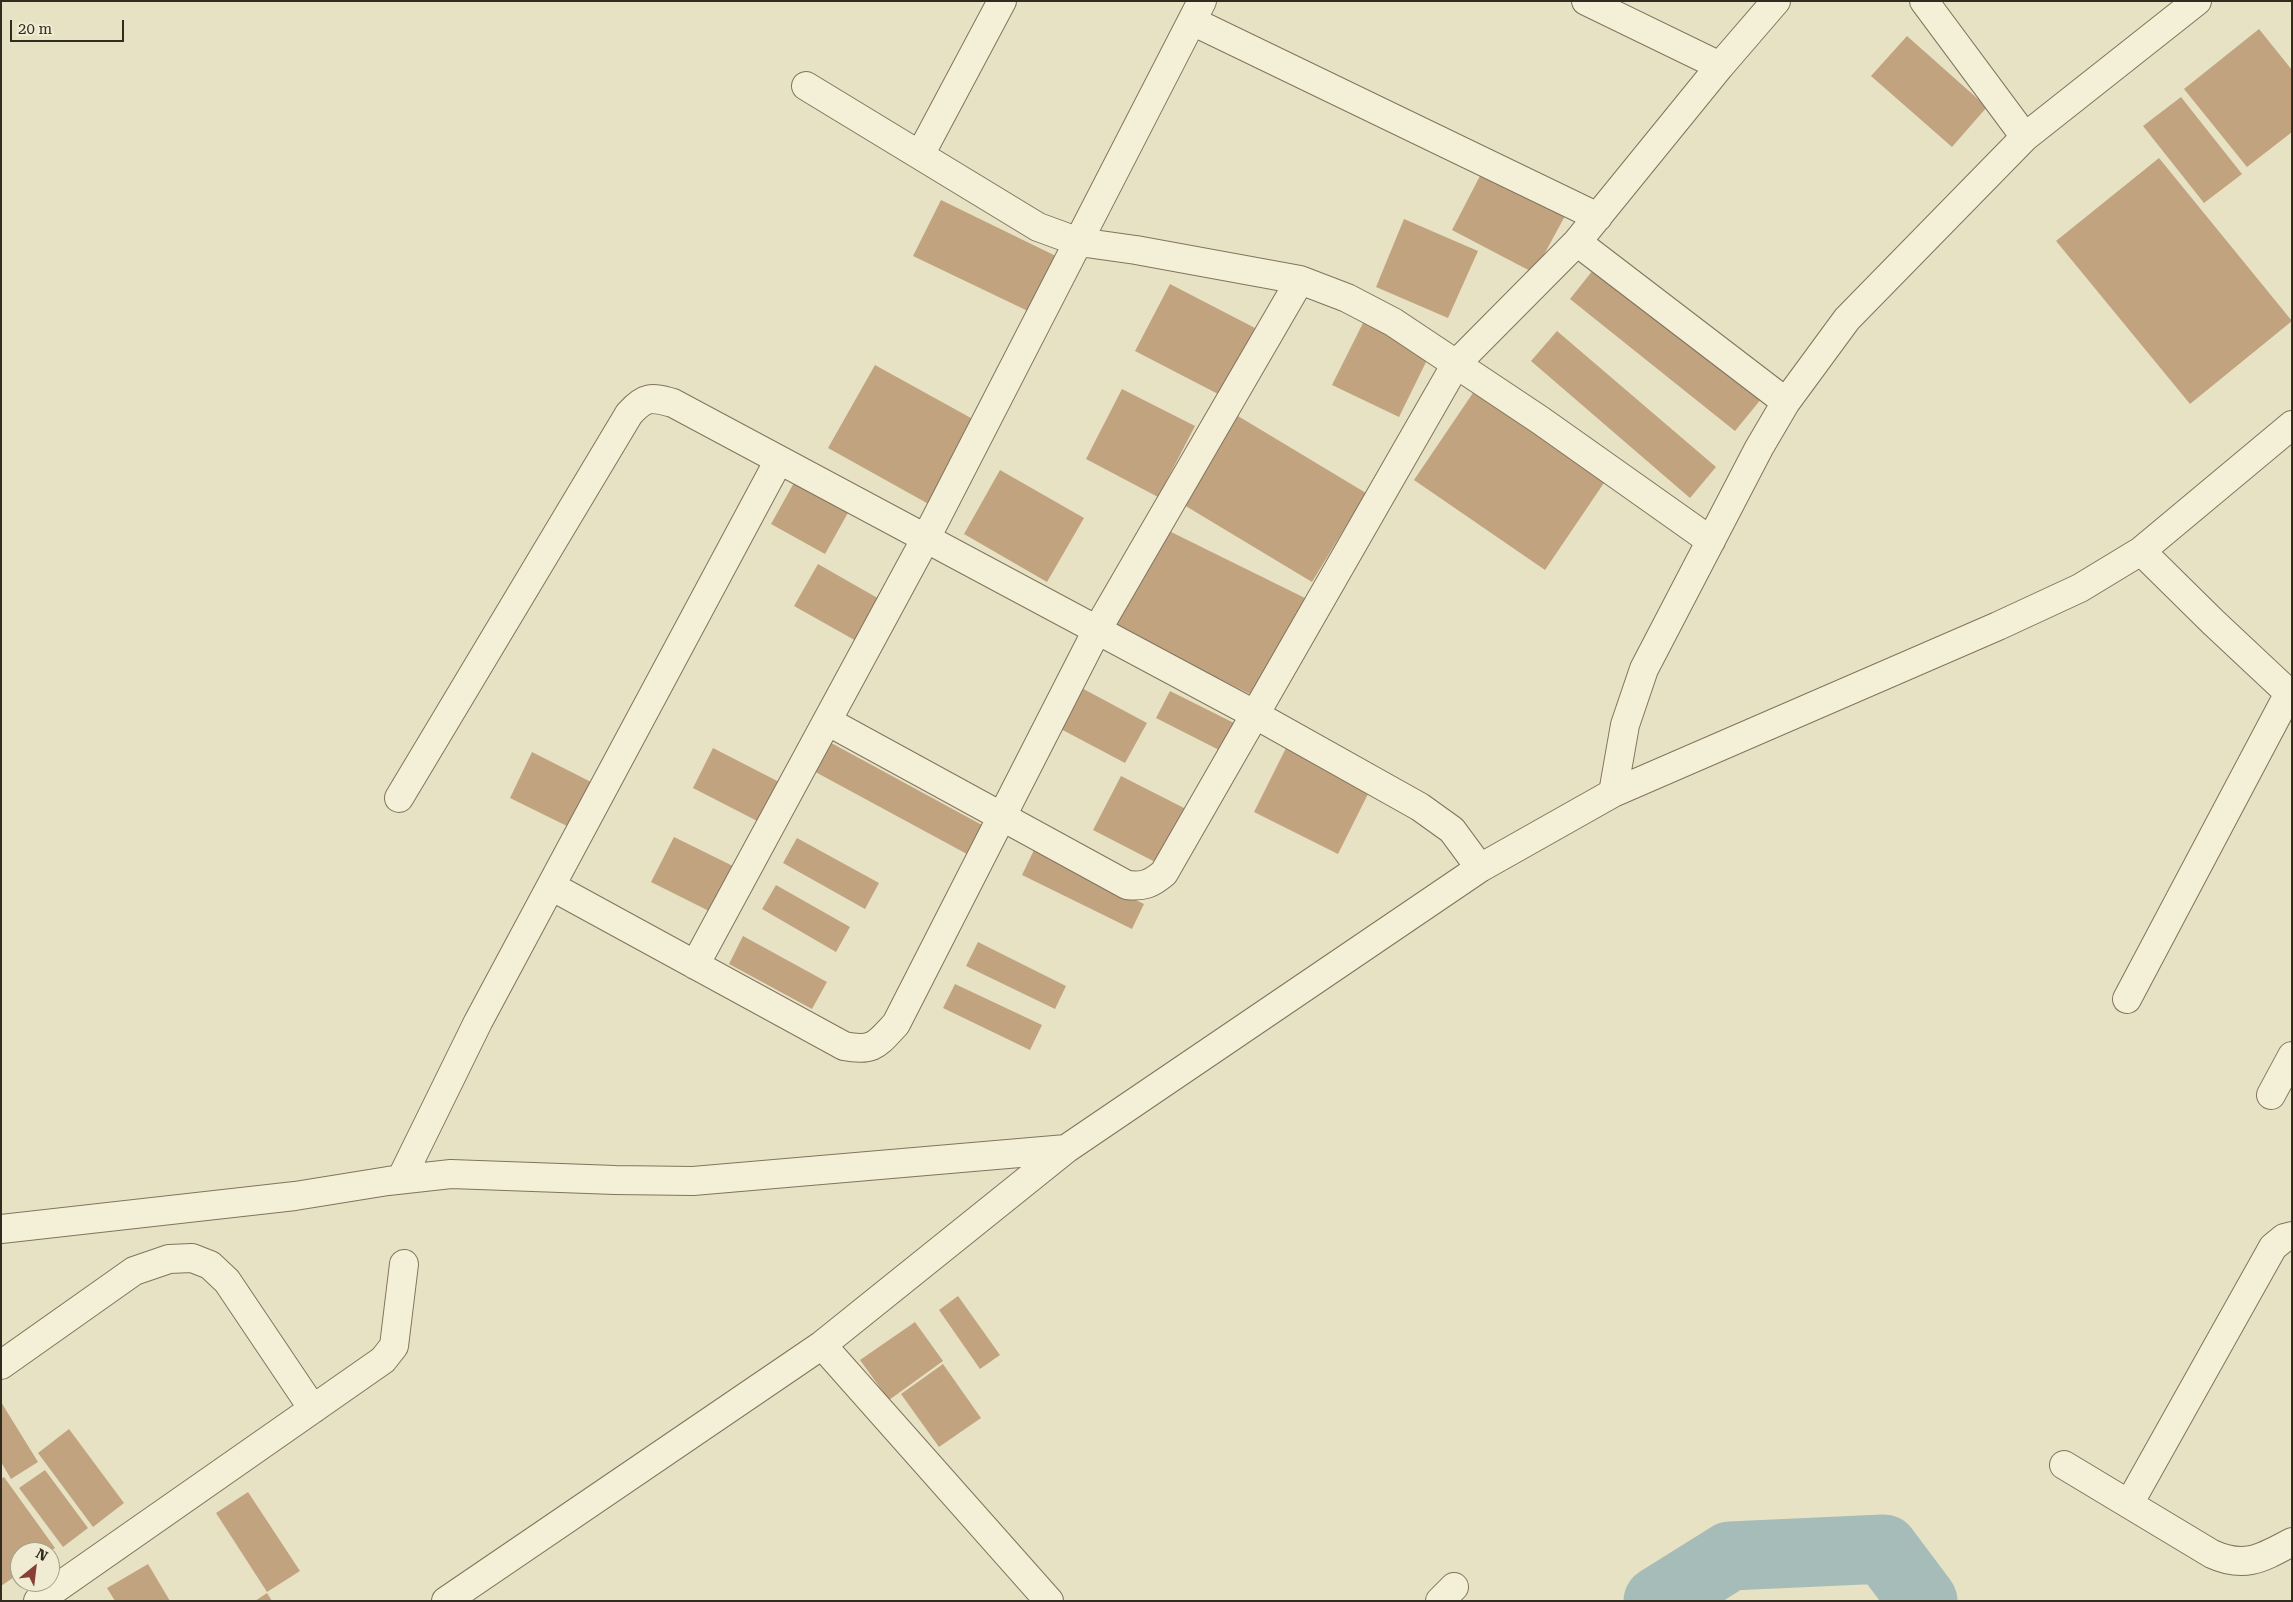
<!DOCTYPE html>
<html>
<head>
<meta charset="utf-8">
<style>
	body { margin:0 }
	#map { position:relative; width:2293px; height:1602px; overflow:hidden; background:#e8e2c5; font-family:"Roboto Serif",serif }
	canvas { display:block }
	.frame { position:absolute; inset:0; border:2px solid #322b1f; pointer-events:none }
	.north { position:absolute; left:10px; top:1542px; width:50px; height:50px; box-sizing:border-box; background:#f0ecd3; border:1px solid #a49f8b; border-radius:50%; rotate:29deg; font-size:14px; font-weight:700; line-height:20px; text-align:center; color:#322b1f }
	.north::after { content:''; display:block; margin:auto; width:18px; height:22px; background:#883f35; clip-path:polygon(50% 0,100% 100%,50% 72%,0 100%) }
	.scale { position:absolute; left:10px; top:20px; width:114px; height:22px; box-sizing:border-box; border:2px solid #322b1f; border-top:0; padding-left:6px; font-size:15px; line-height:18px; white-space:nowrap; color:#322b1f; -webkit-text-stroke:4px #f0ecd3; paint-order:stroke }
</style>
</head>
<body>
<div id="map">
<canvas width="2293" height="1602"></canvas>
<div class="frame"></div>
<div class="north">N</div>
<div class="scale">20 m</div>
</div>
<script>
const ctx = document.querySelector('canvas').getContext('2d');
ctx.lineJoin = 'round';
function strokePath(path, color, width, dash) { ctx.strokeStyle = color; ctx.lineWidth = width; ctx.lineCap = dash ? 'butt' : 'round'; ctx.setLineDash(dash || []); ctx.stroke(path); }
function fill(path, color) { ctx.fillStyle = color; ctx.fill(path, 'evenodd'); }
strokePath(new Path2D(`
	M 1658,1601 L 1730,1556 L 1884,1549 L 1923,1601`), '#a6bcb8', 69);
fill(new Path2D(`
	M 2259,29 L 2292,70 L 2292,132 L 2247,167 L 2184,89 Z
	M 1907,36 L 1987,107 L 1952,147 L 1871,76 Z
	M 2181,97 L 2242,174 L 2204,203 L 2143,126 Z
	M 2159,158 L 2292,321 L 2190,404 L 2056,241 Z
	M 1482,172 L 1565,216 L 1534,273 L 1452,230 Z
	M 941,200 L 1060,258 L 1032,313 L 913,256 Z
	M 1404,219 L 1478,251 L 1448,318 L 1376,287 Z
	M 1597,265 L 1762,398 L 1735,431 L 1570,299 Z
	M 1170,284 L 1255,328 L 1220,395 L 1135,351 Z
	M 1363,323 L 1429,356 L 1399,417 L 1332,385 Z
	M 1557,331 L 1716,467 L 1690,498 L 1531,361 Z
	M 875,365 L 980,423 L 934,507 L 828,448 Z
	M 1479,384 L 1610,474 L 1545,570 L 1414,480 Z
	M 1122,389 L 1195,426 L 1158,497 L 1086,459 Z
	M 1238,416 L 1366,493 L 1312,582 L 1184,505 Z
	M 1000,470 L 1084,518 L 1047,582 L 964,534 Z
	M 800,472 L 854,502 L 825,554 L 771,524 Z
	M 1163,528 L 1309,600 L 1260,699 L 1114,627 Z
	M 818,564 L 881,600 L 858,642 L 794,606 Z
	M 1078,686 L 1147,723 L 1125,763 L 1057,727 Z
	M 1170,691 L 1234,723 L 1221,751 L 1156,718 Z
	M 824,739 L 993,831 L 978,860 L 808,768 Z
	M 713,748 L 785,785 L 765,825 L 693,788 Z
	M 1286,748 L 1370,790 L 1338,854 L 1254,812 Z
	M 532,752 L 591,782 L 569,827 L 510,798 Z
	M 1121,776 L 1186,809 L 1159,864 L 1093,830 Z
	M 674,837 L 735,867 L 713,913 L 651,882 Z
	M 797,838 L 879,883 L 865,909 L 783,863 Z
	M 1034,850 L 1144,904 L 1132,929 L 1022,875 Z
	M 776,885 L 850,927 L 836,952 L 762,909 Z
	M 743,936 L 827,982 L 812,1009 L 729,964 Z
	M 978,942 L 1066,986 L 1055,1009 L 966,966 Z
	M 955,984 L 1042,1025 L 1030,1050 L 943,1008 Z
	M 958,1296 L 1000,1355 L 980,1369 L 939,1310 Z
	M 915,1322 L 943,1361 L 889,1400 L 860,1360 Z
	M 943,1364 L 981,1418 L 939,1447 L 901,1394 Z
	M 1,1402 L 38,1462 L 11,1479 L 1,1462 Z
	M 69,1429 L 124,1503 L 93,1527 L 38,1453 Z
	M 45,1470 L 88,1528 L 63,1547 L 19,1488 Z
	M 4,1477 L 55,1548 L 49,1552 L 20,1552 L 20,1573 L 1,1586 L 1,1479 Z
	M 248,1492 L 300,1571 L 267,1592 L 216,1513 Z
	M 148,1564 L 170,1601 L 115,1601 L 107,1588 Z
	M 267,1593 L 272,1601 L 255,1601 Z`), '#c1a37f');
const minor = new Path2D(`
	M 1586,1 L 1720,66
	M 1924,1 L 2025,137
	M 1192,21 L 1598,217
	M 806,86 L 1038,227 L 1079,242 L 1136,250 L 1300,280 L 1347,298 L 1393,322 L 1540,420 L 1711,541
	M 920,155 L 1002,1
	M 1577,242 L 1786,402
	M 2141,551 L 2213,622 L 2292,696
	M 827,721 L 1127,885 C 1143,887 1151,884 1164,873 L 1456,364 L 1577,242 L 1720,66 L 1776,1
	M 1613,793 L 1625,725 L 1644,669 L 1759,448 L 1786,402 L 1847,319 L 2025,137 L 2197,1
	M 399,798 L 629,414 C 645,396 651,397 673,403 L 1254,714 L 1420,807 L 1452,830 L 1480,868
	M 551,886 L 844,1046 C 874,1052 877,1044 896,1024 L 1097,630 L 1300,280
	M 695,965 L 926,538 L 1202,1
	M 2127,999 L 2289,693
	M 2271,1095 L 2292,1056
	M 401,1179 L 478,1022 L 779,460
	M 1,1229 L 295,1196 L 388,1181 L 451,1174 L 615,1180 L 693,1181 L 1066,1149
	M 822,1345 L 1049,1601
	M 1,1365 L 134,1271 L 169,1259 L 192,1258 L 210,1265 L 227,1281 L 313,1409
	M 2064,1465 L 2212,1554 C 2245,1569 2262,1558 2292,1542
	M 2129,1504 L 2273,1247 L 2284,1238 L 2292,1236
	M 38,1601 L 383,1360 L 394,1346 L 404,1264
	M 446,1601 L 822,1345 L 1066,1149 L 1480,868 L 1613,793 L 1998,626 L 2080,588 L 2141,551 L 2292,425
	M 1440,1601 L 1454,1587`);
strokePath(minor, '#80745d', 30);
strokePath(minor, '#f4efd7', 28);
</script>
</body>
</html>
